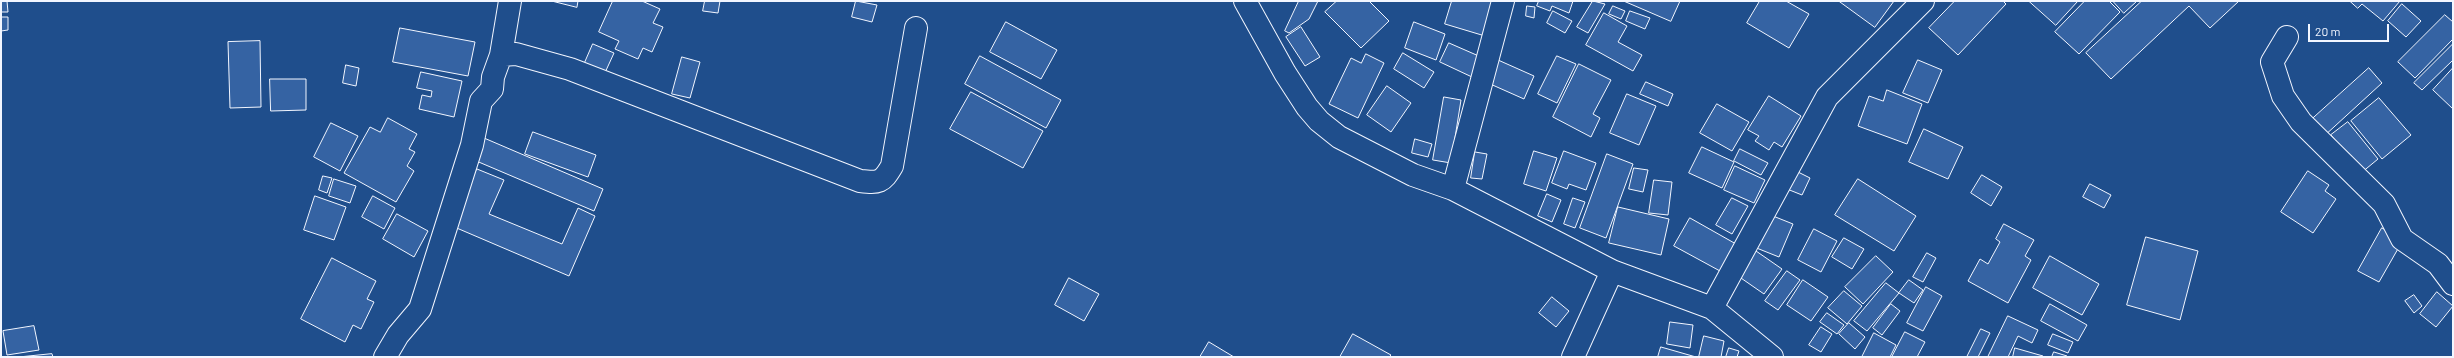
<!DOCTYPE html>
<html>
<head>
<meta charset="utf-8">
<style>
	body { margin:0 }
	#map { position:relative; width:2454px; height:358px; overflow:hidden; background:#1f4e8c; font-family:Barlow,sans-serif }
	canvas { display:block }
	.frame { position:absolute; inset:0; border:2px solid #f2f6ff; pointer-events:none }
	.scale { position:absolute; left:2308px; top:24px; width:81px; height:18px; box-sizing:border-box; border:2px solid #f2f6ff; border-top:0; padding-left:5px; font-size:12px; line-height:14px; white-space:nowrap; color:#f2f6ff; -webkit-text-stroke:3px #1f4e8c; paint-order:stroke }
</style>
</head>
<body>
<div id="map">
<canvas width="2454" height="358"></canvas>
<div class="frame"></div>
<div class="scale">20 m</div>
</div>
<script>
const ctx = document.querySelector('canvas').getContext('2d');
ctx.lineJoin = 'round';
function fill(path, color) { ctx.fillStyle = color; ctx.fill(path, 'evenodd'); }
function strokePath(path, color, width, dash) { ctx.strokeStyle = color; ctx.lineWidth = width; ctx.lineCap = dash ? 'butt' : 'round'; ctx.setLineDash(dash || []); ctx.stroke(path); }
const building = new Path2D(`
	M 1,1 L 7,1 L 8,12 L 1,12 Z
	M 552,1 L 578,1 L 577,7 Z
	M 613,1 L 642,1 L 660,9 L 653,23 L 663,27 L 652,52 L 643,48 L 638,59 L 615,49 L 619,41 L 599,32 Z
	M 705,1 L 720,1 L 718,13 L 703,11 Z
	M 856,1 L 877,5 L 872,22 L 852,17 Z
	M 1299,1 L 1318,1 L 1309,19 L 1289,33 L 1285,31 Z
	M 1337,1 L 1369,1 L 1389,21 L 1361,48 L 1325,12 Z
	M 1452,1 L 1495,1 L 1485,36 L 1445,24 Z
	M 1539,1 L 1573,1 L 1569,13 L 1552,6 L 1550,11 L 1537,6 Z
	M 1593,1 L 1605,4 L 1588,33 L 1577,27 Z
	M 1624,1 L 1680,1 L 1671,21 Z
	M 1760,1 L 1786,1 L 1809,14 L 1789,48 L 1747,23 Z
	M 1839,1 L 1894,1 L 1875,27 Z
	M 1955,1 L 2003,1 L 2006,4 L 1958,55 L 1929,28 Z
	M 2029,1 L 2078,1 L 2056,25 Z
	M 2085,1 L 2109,1 L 2120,12 L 2079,54 L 2055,32 Z
	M 2113,1 L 2137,1 L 2124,13 Z
	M 2142,1 L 2239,1 L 2210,28 L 2189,6 L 2111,79 L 2086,53 Z
	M 2350,1 L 2400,1 L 2383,21 L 2362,4 L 2358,8 Z
	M 2402,4 L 2421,21 L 2406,37 L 2388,21 Z
	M 1527,6 L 1535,7 L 1534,18 L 1526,16 Z
	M 1613,6 L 1625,11 L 1621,19 L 1609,14 Z
	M 1553,11 L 1572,21 L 1565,33 L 1547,23 Z
	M 1630,11 L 1650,18 L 1645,29 L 1626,21 Z
	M 1604,13 L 1627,26 L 1618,42 L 1642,55 L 1633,71 L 1586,45 Z
	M 2445,15 L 2453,22 L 2453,39 L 2415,78 L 2398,62 Z
	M 1,17 L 8,17 L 8,30 L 1,31 Z
	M 1006,22 L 1057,50 L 1041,79 L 990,52 Z
	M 1414,22 L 1445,34 L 1436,60 L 1405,48 Z
	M 1301,27 L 1320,57 L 1305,66 L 1286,37 Z
	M 400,28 L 475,42 L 468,76 L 393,62 Z
	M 260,41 L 261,107 L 230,108 L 228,42 Z
	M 1449,43 L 1481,57 L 1472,77 L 1440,62 Z
	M 593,44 L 614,53 L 603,77 L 583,67 Z
	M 2453,44 L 2453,60 L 2422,90 L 2414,83 Z
	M 1403,53 L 1434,72 L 1424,88 L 1394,69 Z
	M 1366,54 L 1384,63 L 1358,118 L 1329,104 L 1351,58 L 1361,63 Z
	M 980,56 L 1061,100 L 1046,128 L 965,84 Z
	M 1557,56 L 1576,64 L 1557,103 L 1538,94 Z
	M 682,57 L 700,62 L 690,98 L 672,94 Z
	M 1498,60 L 1534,76 L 1524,99 L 1488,83 Z
	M 1918,60 L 1942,70 L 1928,103 L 1903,93 Z
	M 1579,64 L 1611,80 L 1593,114 L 1600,118 L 1591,137 L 1553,117 Z
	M 346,65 L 359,68 L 356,86 L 343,83 Z
	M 2369,68 L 2382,83 L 2323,137 L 2309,122 Z
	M 2453,68 L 2453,109 L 2433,90 Z
	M 421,72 L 462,81 L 454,117 L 419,109 L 422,95 L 431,97 L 432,91 L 417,88 Z
	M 270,79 L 306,79 L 306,110 L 271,111 Z
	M 1646,82 L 1673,94 L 1668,106 L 1640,94 Z
	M 1387,86 L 1411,103 L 1391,132 L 1367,115 Z
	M 1887,90 L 1922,104 L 1907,144 L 1858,126 L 1869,96 L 1883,101 Z
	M 971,92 L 1043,131 L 1023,168 L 950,129 Z
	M 1627,94 L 1656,106 L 1639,145 L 1610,133 Z
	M 1769,96 L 1801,116 L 1782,147 L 1774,142 L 1769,150 L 1755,141 L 1759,136 L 1748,130 Z
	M 1444,97 L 1461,100 L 1451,163 L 1433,160 Z
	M 2379,98 L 2411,135 L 2382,159 L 2351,121 Z
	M 1717,104 L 1749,122 L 1732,151 L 1700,133 Z
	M 388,118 L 417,134 L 409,149 L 415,152 L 407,166 L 414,171 L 396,202 L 344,173 L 370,127 L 380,132 Z
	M 2348,122 L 2378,159 L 2361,173 L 2331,135 Z
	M 331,123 L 358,136 L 340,171 L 314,157 Z
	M 1924,129 L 1963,147 L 1948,179 L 1909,162 Z
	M 533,132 L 596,155 L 588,177 L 525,154 Z
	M 484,138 L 603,189 L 594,211 L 474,160 Z
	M 1415,139 L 1432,144 L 1428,157 L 1412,153 Z
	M 1702,147 L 1734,162 L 1722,188 L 1689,173 Z
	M 1740,149 L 1768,163 L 1761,175 L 1734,161 Z
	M 1534,151 L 1557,158 L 1546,191 L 1524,184 Z
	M 1564,151 L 1596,163 L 1586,190 L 1569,184 L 1567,189 L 1552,183 Z
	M 1475,152 L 1487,154 L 1482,179 L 1471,178 Z
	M 1607,154 L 1633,164 L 1606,238 L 1580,228 Z
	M 1735,166 L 1765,180 L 1754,203 L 1724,190 Z
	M 1634,168 L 1648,170 L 1643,192 L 1629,189 Z
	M 477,169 L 504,180 L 489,214 L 562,244 L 578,208 L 595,216 L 569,276 L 452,226 Z
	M 1796,171 L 1810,178 L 1802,195 L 1787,189 Z
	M 2308,171 L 2329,185 L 2325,191 L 2336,199 L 2313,233 L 2281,212 Z
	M 1982,175 L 2002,187 L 1991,206 L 1971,193 Z
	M 323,176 L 332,178 L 327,193 L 319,190 Z
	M 334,179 L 356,186 L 350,203 L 329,196 Z
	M 1858,179 L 1916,216 L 1894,251 L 1835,215 Z
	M 1654,180 L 1672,182 L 1668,215 L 1649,213 Z
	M 2090,184 L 2111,195 L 2104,208 L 2083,197 Z
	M 1547,194 L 1561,200 L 1552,222 L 1538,216 Z
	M 315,196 L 346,207 L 334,240 L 304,230 Z
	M 373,196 L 395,208 L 384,229 L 362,217 Z
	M 1573,198 L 1585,202 L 1575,228 L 1564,224 Z
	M 1732,198 L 1748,206 L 1732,234 L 1716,225 Z
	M 1618,207 L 1669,219 L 1661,255 L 1609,243 Z
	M 397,214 L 428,231 L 414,257 L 383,239 Z
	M 1768,214 L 1793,224 L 1779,257 L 1754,247 Z
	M 1690,218 L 1736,244 L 1720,271 L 1674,246 Z
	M 2004,224 L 2034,240 L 2025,256 L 2031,260 L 2008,303 L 1968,281 L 1980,259 L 1988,264 L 2000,242 L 1996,239 Z
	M 2382,228 L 2403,240 L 2379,282 L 2358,271 Z
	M 1814,229 L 1837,241 L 1821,272 L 1798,260 Z
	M 2146,237 L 2198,251 L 2180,320 L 2127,305 Z
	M 1844,238 L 1864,249 L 1852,269 L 1832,257 Z
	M 1756,251 L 1782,269 L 1764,294 L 1738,276 Z
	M 1927,253 L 1936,258 L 1923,282 L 1913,277 Z
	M 1876,256 L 1893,272 L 1863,304 L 1845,287 Z
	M 2050,256 L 2099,284 L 2082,315 L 2033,288 Z
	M 332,258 L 376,281 L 367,299 L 374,302 L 361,329 L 353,325 L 345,342 L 301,319 Z
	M 1787,271 L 1800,280 L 1778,310 L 1765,301 Z
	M 1069,278 L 1099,294 L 1084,321 L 1055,305 Z
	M 1803,280 L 1828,297 L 1811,321 L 1787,305 Z
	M 1909,280 L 1923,290 L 1914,303 L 1899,293 Z
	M 1886,283 L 1899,293 L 1867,331 L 1854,321 Z
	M 1926,287 L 1942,296 L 1923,331 L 1907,323 Z
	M 1844,291 L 1862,306 L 1847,324 L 1828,308 Z
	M 2437,292 L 2453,306 L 2436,327 L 2420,314 Z
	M 2414,295 L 2422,306 L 2414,313 L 2405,301 Z
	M 1552,297 L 1569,311 L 1556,327 L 1539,313 Z
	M 1891,304 L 1900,311 L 1882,335 L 1873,328 Z
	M 2050,304 L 2087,325 L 2078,341 L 2041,321 Z
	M 1827,313 L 1844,325 L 1837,334 L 1820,322 Z
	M 2008,316 L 2038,330 L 2032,343 L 2018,336 L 2008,357 L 1988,357 Z
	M 1670,322 L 1693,325 L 1690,348 L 1667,344 Z
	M 1849,323 L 1865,337 L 1855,349 L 1839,334 Z
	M 34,326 L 39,350 L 7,355 L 3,331 Z
	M 1821,327 L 1832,334 L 1821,352 L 1809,345 Z
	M 1981,329 L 1990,333 L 1978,357 L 1967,357 Z
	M 1905,332 L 1925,342 L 1917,357 L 1892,357 Z
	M 1874,333 L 1896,345 L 1890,357 L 1862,357 Z
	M 1353,334 L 1391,355 L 1389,357 L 1340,357 Z
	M 2053,334 L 2073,342 L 2068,353 L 2048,345 Z
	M 1704,336 L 1724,341 L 1721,357 L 1699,357 Z
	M 1209,342 L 1234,357 L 1200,357 Z
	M 1661,347 L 1696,357 L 1658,357 Z
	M 1729,348 L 1739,351 L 1737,357 L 1726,357 Z
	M 2015,348 L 2043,356 L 2043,357 L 2013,357 Z
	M 2054,352 L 2067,356 L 2067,357 L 2052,357 Z
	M 52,354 L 53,357 L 19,357 Z`);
fill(building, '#3563a3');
strokePath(building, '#f2f6ff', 1);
const street = new Path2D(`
	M 1245,1 L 1285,73 L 1307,107 L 1319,121 L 1339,137 L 1413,175 L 1453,189 L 1612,271 L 1712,308 L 1772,357
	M 2287,37 L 2272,62 L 2283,96 L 2301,122 L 2384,204 L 2402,239 L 2438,264 L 2453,284
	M 501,55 L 510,1
	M 1453,189 L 1503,1
	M 1712,308 L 1827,97 L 1923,1
	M 385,357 L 398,335 L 420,309 L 472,145 L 481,101 L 492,89 L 493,77 L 501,55 L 516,54 L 570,69 L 860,181 C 879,183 882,183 892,166 L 916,28
	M 1573,357 L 1612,271`);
strokePath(street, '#f2f6ff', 24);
strokePath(street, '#1f4e8c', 22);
</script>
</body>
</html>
